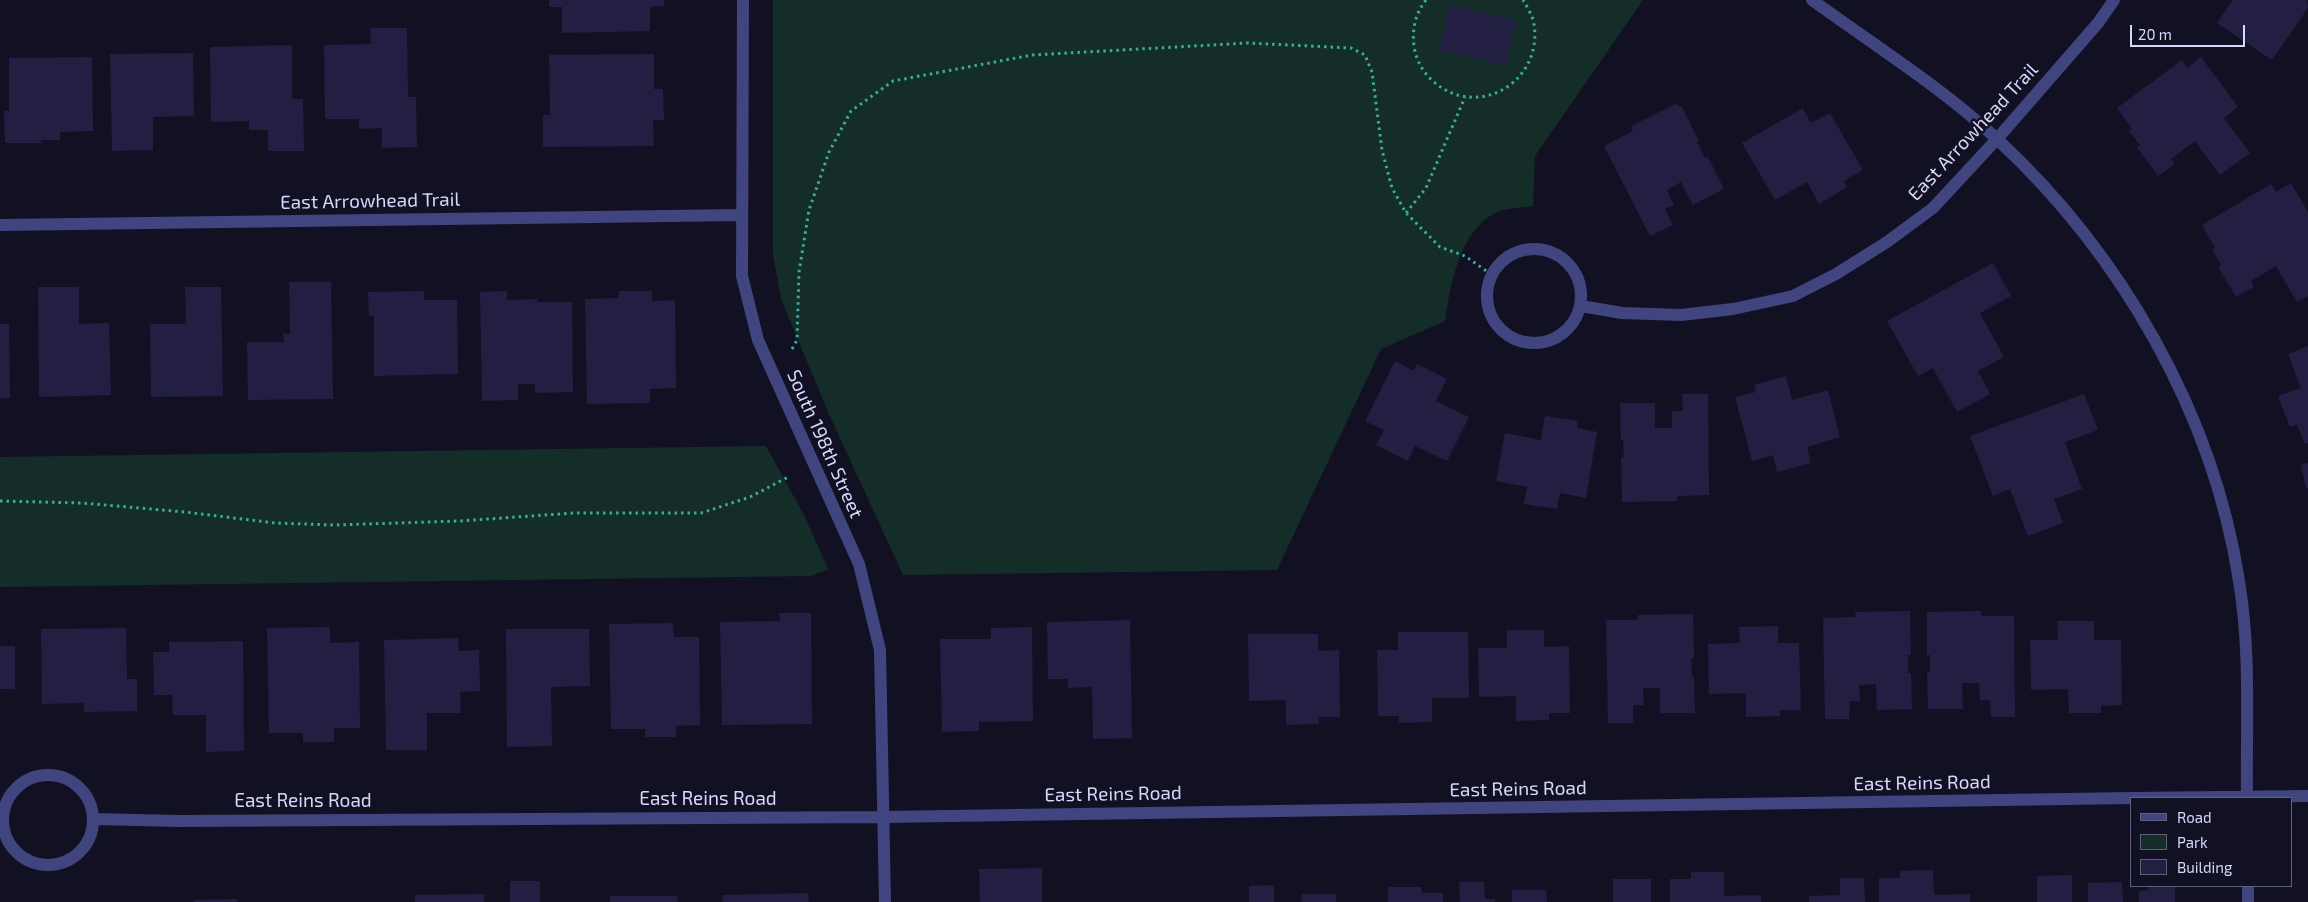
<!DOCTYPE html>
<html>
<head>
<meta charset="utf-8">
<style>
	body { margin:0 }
	#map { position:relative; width:2308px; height:902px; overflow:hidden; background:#121124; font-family:"Exo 2",sans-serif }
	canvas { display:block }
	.legend { position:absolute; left:2130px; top:797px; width:162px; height:90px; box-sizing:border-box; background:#121124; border:1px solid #61607a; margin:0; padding:6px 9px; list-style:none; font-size:15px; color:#d7d7fb }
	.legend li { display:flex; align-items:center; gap:10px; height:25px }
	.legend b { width:25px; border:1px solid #61607a }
	.scale { position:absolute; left:2130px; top:25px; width:115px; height:22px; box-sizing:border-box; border:2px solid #d7d7fb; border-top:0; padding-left:6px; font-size:15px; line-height:18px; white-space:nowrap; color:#d7d7fb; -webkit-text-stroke:4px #121124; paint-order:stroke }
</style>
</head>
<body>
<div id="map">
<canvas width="2308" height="902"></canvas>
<ul class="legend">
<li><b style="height:6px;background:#40457f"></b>Road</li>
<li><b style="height:14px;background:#142d29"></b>Park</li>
<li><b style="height:14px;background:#221f43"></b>Building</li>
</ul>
<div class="scale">20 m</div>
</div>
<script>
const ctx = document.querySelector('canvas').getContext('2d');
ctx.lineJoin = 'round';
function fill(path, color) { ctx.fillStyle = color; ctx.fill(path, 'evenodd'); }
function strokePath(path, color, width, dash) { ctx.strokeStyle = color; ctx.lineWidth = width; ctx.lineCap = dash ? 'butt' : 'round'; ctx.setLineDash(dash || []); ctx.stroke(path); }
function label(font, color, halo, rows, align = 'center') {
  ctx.font = font + ' "Exo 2",sans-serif'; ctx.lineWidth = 5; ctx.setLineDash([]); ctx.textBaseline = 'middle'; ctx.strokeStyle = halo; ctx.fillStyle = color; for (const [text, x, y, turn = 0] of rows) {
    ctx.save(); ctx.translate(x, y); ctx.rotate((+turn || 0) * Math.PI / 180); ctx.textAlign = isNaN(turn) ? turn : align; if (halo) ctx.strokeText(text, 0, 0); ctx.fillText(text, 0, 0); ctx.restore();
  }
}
fill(new Path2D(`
	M 773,0 L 1643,0 L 1535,156 L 1533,206 C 1522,208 1505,208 1495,213 C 1460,231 1450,285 1445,321 L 1381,349 L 1277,570 L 903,575 L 828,412 L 781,299 L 773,255 Z
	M 766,446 L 805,517 L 828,569 L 812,576 L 0,587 L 0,457 Z`), '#142d29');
fill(new Path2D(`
	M 549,0 L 664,0 L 664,6 L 650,7 L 650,31 L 562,33 L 562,7 L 549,7 Z
	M 2233,0 L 2307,0 L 2308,8 L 2272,60 L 2217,23 Z
	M 1450,5 L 1516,20 L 1506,65 L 1439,50 Z
	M 370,28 L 407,28 L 408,97 L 416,97 L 417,147 L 382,148 L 382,128 L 359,129 L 359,119 L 325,119 L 324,45 L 371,44 Z
	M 292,45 L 292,99 L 303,99 L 304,151 L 268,151 L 268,130 L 249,130 L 249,121 L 211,122 L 210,47 Z
	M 193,53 L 194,116 L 153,117 L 153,150 L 112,151 L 110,54 Z
	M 654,54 L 654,89 L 663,89 L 664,120 L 653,120 L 654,146 L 543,147 L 543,115 L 550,115 L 549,55 Z
	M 92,57 L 93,131 L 60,132 L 60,140 L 41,140 L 41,143 L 5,143 L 4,111 L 9,111 L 9,58 Z
	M 2201,57 L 2238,107 L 2224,118 L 2250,153 L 2220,175 L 2195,141 L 2171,159 L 2175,164 L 2158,176 L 2137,147 L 2140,145 L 2129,131 L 2132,129 L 2117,108 L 2182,60 L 2187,68 Z
	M 1675,104 L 1682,107 L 1699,141 L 1697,142 L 1705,158 L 1708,157 L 1724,189 L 1693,205 L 1681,182 L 1667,190 L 1674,205 L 1665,209 L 1673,225 L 1650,236 L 1604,146 L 1633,131 L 1631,126 Z
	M 1803,108 L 1811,123 L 1830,113 L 1863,170 L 1844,181 L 1847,187 L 1819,204 L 1807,182 L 1775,200 L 1742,143 Z
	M 2291,183 L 2308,212 L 2308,296 L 2297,302 L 2276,266 L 2251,281 L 2254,287 L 2236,297 L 2218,267 L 2221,265 L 2212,249 L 2215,248 L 2202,225 L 2271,184 L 2276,192 Z
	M 1993,263 L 2011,296 L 1980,313 L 2004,357 L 1978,371 L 1990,394 L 1957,412 L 1933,368 L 1918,376 L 1887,321 Z
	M 289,282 L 331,282 L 333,399 L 248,400 L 247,342 L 284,342 L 283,333 L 290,334 Z
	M 38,287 L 79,287 L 79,324 L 109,323 L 111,395 L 39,397 Z
	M 185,287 L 221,287 L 223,396 L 151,397 L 150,324 L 186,324 Z
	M 424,291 L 424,300 L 457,300 L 458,374 L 374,376 L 374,316 L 369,316 L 368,292 Z
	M 507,291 L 507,300 L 537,299 L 537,302 L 572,302 L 573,392 L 535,393 L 535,384 L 518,384 L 518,400 L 482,401 L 480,292 Z
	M 619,291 L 652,291 L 652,301 L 675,300 L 676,388 L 650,389 L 650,403 L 587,404 L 585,299 L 619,298 Z
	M 0,324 L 9,324 L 10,398 L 0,399 Z
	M 2308,346 L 2308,443 L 2305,444 L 2297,425 L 2290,427 L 2278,396 L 2301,388 L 2288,354 Z
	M 1395,361 L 1414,371 L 1417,364 L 1447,379 L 1436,401 L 1469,417 L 1447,461 L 1415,446 L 1408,461 L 1376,445 L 1384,430 L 1365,421 Z
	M 1786,376 L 1792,400 L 1828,390 L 1840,437 L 1807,447 L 1811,463 L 1777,472 L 1773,455 L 1752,461 L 1735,397 L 1756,392 L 1754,385 Z
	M 1682,394 L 1708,394 L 1709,495 L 1677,496 L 1677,501 L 1622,502 L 1621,457 L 1624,457 L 1623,440 L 1621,440 L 1620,403 L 1655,403 L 1655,428 L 1672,428 L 1672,411 L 1683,411 Z
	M 2084,394 L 2098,430 L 2065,442 L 2082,489 L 2054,499 L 2063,523 L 2028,536 L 2010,489 L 1993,496 L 1970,436 Z
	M 1545,416 L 1578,421 L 1577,428 L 1597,432 L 1586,498 L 1560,493 L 1557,509 L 1524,504 L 1527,487 L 1496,481 L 1505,433 L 1541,440 Z
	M 2308,463 L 2308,488 L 2306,489 L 2301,465 Z
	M 1910,611 L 1911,655 L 1908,655 L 1908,673 L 1911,673 L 1912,709 L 1877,710 L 1876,684 L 1859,685 L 1860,701 L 1850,701 L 1849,719 L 1825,719 L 1823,618 L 1856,617 L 1855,612 Z
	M 1981,611 L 1981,616 L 2014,616 L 2015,717 L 1991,717 L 1990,700 L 1980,700 L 1979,683 L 1962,683 L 1963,709 L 1928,709 L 1927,673 L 1930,672 L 1930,655 L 1927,655 L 1927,612 Z
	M 779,613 L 811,613 L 812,724 L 722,725 L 720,622 L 780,621 Z
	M 1693,614 L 1694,658 L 1691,659 L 1692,677 L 1694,677 L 1695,713 L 1660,713 L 1660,688 L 1643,688 L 1644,705 L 1633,705 L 1633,723 L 1608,723 L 1606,620 L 1638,620 L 1638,615 Z
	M 1130,620 L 1132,738 L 1093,739 L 1092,687 L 1068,688 L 1068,679 L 1048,679 L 1047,622 Z
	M 2057,621 L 2094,621 L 2094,640 L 2121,640 L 2122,705 L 2101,706 L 2101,713 L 2069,713 L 2068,689 L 2031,690 L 2030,640 L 2058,640 Z
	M 673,623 L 674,637 L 699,637 L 700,725 L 676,726 L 676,737 L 645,737 L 645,729 L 611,729 L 609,624 Z
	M 1778,626 L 1778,643 L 1799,643 L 1801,710 L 1780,710 L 1780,716 L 1746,717 L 1746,693 L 1709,694 L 1708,644 L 1740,643 L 1739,627 Z
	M 330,627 L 330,643 L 359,642 L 360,728 L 334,728 L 334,742 L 303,742 L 303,733 L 269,733 L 267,628 Z
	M 1032,627 L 1033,721 L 979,722 L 979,731 L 942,732 L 940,639 L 991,639 L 991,628 Z
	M 126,628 L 127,679 L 137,679 L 137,711 L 84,712 L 84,703 L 42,704 L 41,629 Z
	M 506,629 L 589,629 L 590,686 L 551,687 L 552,746 L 507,747 Z
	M 1507,630 L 1544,630 L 1544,647 L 1569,646 L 1570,713 L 1549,713 L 1549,720 L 1516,721 L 1516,696 L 1479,697 L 1478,648 L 1507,648 Z
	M 1398,632 L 1468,632 L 1469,698 L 1432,698 L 1432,722 L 1399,723 L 1399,716 L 1378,716 L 1377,650 L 1398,650 Z
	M 1248,634 L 1318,634 L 1318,651 L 1339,650 L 1340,717 L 1319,717 L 1319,724 L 1286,725 L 1286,700 L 1249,701 Z
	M 458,638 L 459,651 L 479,650 L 480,691 L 460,692 L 461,713 L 427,713 L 427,750 L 386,750 L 384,640 Z
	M 243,641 L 244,751 L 206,752 L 206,715 L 173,715 L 172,695 L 154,695 L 153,652 L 169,652 L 169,642 Z
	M 0,646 L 15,646 L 15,689 L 0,689 Z
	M 1042,868 L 1042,902 L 980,902 L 979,869 Z
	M 1933,870 L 1934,895 L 1970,894 L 1970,902 L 1879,902 L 1879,878 L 1900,878 L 1900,871 Z
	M 1691,872 L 1724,872 L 1724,896 L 1761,895 L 1761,902 L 1670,902 L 1670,879 L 1691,879 Z
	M 2072,875 L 2072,902 L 2037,902 L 2037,876 Z
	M 1840,878 L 1864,878 L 1865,902 L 1809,902 L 1809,896 L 1840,895 Z
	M 1613,879 L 1651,879 L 1651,902 L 1613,902 Z
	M 510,881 L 540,881 L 540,902 L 510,902 Z
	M 1459,882 L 1484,882 L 1485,899 L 1495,899 L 1495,902 L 1460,902 Z
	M 2122,882 L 2123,902 L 2088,902 L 2088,883 Z
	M 1274,885 L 1274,902 L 1249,902 L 1249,886 Z
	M 2149,886 L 2175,886 L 2175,902 L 2139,902 L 2139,891 L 2149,890 Z
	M 1388,887 L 1421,887 L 1422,893 L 1443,893 L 1443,902 L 1388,902 Z
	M 1512,890 L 1546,890 L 1547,902 L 1512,902 Z
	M 808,893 L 809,902 L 723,902 L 722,895 Z
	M 484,894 L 484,902 L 415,902 L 415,895 Z
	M 1302,894 L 1336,894 L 1336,902 L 1301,902 Z
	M 610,896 L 678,896 L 677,902 L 610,902 Z
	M 237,899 L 237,902 L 194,902 L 194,900 Z`), '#221f43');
strokePath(new Path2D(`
	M 1426,0 C 1415,14 1412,29 1414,46 C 1416,60 1423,73 1434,82 C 1478,120 1543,82 1534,24 C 1533,16 1527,7 1523,0
	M 1406,213 L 1426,188 L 1465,97
	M 792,349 L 797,340 L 799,272 L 809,210 L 829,152 L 851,111 L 893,81 L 1032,55 L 1248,43 L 1351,48 L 1365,55 L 1372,72 L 1382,150 L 1392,188 L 1406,213 L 1440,247 L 1465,256 L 1492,275
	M 0,501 L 82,503 L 185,512 L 275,523 L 335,525 L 459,521 L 574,513 L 701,513 L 750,497 L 790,476
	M 0,805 L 5,806`), '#3aac98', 3, [2.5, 4]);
strokePath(new Path2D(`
	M 743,0 L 742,276 L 758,340 L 859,564 L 880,650 L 885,902
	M 1812,0 C 1874,45 1941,87 1997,139 C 2121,254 2213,413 2239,581 C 2251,652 2246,726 2247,798
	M 0,225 L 741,215
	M1487 296a47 47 0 1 1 94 0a47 47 0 1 1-94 0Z
	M 1581,306 L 1622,313 L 1681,315 L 1733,309 L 1793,296 L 1836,274 L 1887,242 L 1933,208 L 1997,139 L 2098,23 L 2114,0
	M3 820a45 45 0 1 1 90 0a45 45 0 1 1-90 0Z
	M 2133,798 L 2308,796
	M 94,819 L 179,821 L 884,817 L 2132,798
	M 2248,886 L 2248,902`), '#40457f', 12);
label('19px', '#d7d7fb', '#121124', [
	["East Arrowhead Trail",1973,132,-47],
	["East Arrowhead Trail",370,201,-1],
	["South 198th Street",825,444,66],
	["East Reins Road",1922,783,-1],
	["East Reins Road",1518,789,-1],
	["East Reins Road",1113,794,-1],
	["East Reins Road",708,799],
	["East Reins Road",303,801]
]);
</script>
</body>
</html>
